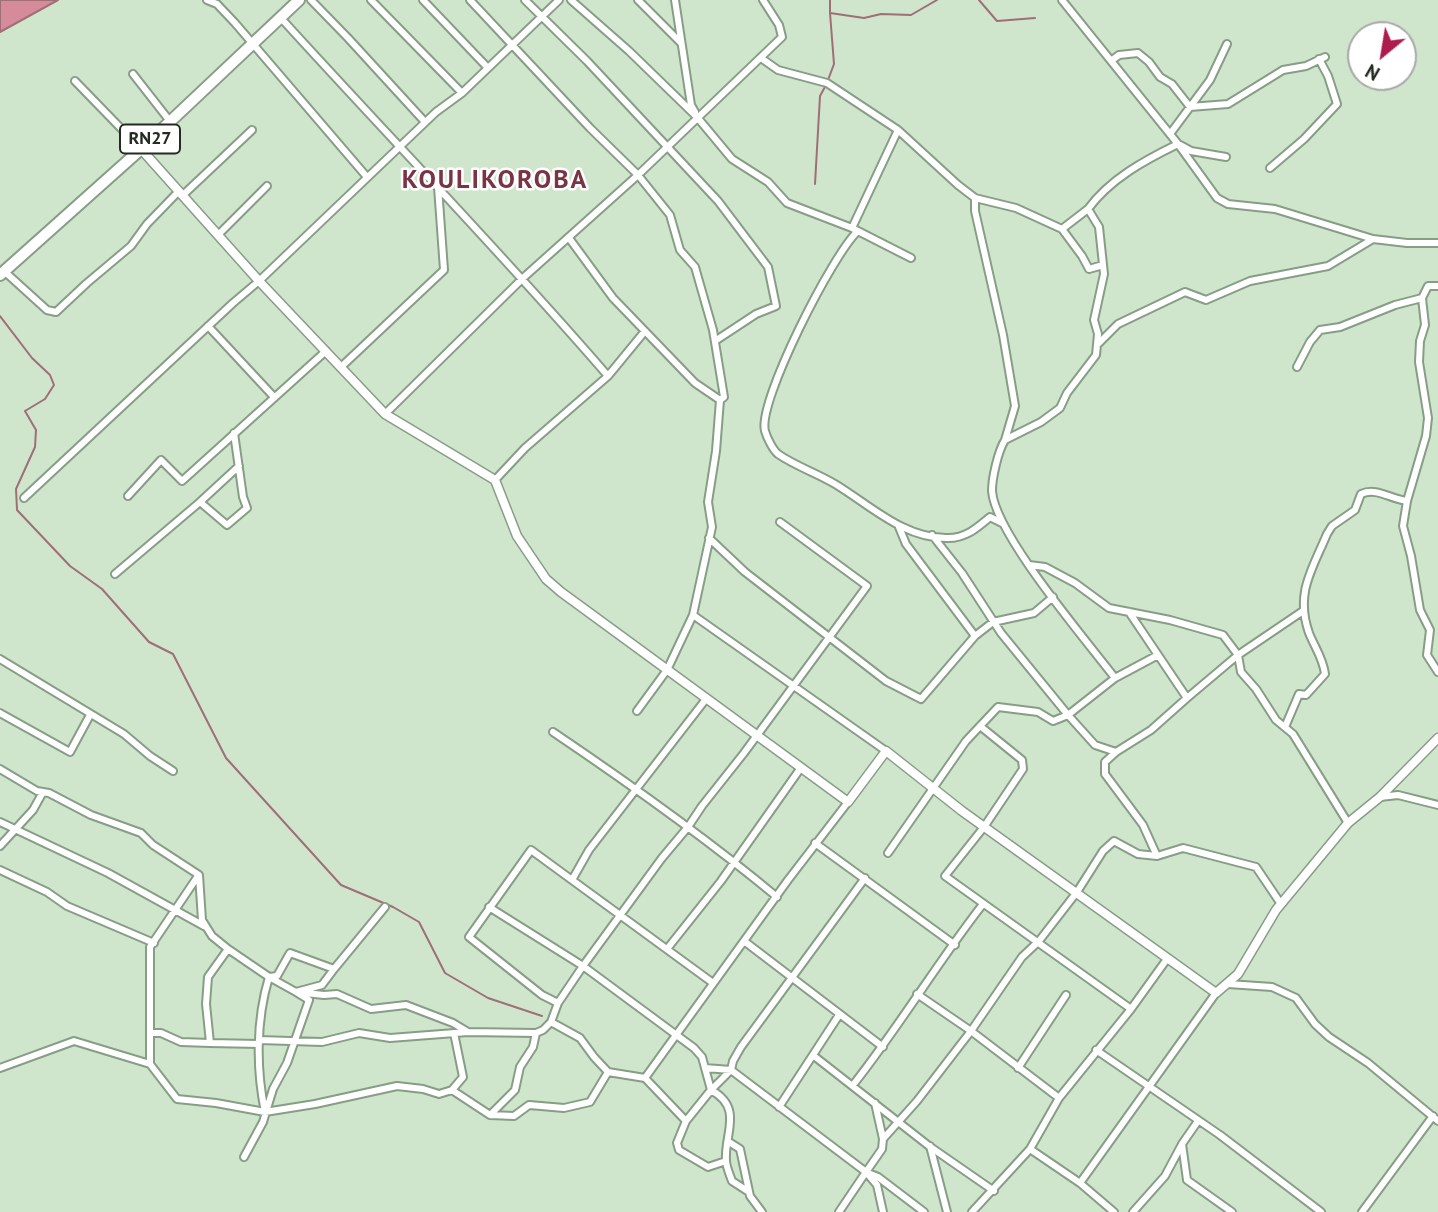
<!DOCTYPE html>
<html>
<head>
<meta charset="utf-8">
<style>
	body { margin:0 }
	#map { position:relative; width:1438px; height:1212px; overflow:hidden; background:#cfe6cd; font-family:"PT Sans",sans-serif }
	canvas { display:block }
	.north { position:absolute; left:1347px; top:21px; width:70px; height:70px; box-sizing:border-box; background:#fff; border:2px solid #a7aaa7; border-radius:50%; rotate:210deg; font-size:19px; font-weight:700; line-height:28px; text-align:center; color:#232b22 }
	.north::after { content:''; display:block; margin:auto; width:24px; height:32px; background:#ad1c4d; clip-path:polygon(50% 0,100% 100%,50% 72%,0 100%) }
</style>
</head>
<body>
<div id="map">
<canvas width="1438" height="1212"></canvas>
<div class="north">N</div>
</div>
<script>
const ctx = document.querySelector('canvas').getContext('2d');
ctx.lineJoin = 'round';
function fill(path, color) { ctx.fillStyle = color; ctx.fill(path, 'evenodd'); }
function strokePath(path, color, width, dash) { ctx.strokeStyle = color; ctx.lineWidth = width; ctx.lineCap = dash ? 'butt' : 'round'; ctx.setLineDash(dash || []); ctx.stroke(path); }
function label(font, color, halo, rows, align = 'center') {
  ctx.font = font + ' "PT Sans",sans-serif'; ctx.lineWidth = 5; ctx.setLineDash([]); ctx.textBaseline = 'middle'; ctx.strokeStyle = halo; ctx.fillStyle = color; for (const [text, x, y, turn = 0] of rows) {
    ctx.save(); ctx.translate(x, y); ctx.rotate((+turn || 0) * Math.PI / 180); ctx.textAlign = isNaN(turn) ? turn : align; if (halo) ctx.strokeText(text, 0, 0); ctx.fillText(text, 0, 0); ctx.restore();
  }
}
const water = new Path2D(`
	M 0,0 L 58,0 L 0,32 Z`);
fill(water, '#d58b99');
strokePath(water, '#a06e75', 2);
strokePath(new Path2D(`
	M 830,0 L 830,13 L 864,18 L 881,14 L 911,15 L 937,0
	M 979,0 L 997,21 L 1035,18
	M 828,80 L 834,64 L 830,13
	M 815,184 L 820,96 L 826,85
	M 0,316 L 32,358 L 50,375 L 54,385 L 45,399 L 25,411 L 36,430 L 35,447 L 16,489 L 17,510 L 70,566 L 102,589 L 149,642 L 173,654 L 226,758 L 341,885 L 393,907 L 419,922 L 445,973 L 488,998 L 542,1016`), '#a06e75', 2);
const minor = new Path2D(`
	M 207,0 L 217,4 L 235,23 L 367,177
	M 311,0 L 348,38 L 425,122
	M 371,0 L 462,93
	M 423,0 L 488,68
	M 470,0 L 590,128 L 638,175 L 670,215 L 680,250 L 695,267 L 713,330 L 724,397 L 720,400 L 716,451 L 708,502 L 712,527 L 693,615 L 667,670 L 637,711
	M 525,0 L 587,61 L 718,201 L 768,267 L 776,306 L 756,314 L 715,341
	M 571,0 L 629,51 L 697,117 L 732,159 L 768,182 L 787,203 L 852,228 L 911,258
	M 638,0 L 681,43
	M 675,0 L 691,105 L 695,112
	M 1062,0 L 1178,144 L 1217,198 L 1228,204 L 1275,209 L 1373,239
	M 280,17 C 389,137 502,253 608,376
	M 761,58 L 778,70 L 827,83 L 898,130 L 852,228
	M 1111,61 L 1119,55 L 1138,53 L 1149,62 L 1160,77 L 1172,84 L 1190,107 L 1228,104 L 1283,70 L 1306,66 L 1325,57
	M 133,74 L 169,120
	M 75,81 L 141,149
	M 898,130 L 958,185 L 975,198 L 1016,208 L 1062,229
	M 1170,134 L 1210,80 L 1227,44
	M 1180,145 L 1191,151 L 1226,157
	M 1270,168 L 1304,139 L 1337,104 L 1328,76 L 1319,59
	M 183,195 L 252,130
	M 975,198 L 975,211 L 1003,335 L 1015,406 L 1005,440 L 1041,422 L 1060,408 L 1067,393 L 1096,355 L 1098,334 L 1094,320 L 1104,274 L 1099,227 L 1088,209 L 1062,229 L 1082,256 L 1089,269 L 1103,265
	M 1088,209 C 1110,179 1145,160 1178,144
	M 858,231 C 834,252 757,402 765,431 C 767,438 773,450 778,454 C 795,466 817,473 835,484 C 870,505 904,539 948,538 C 966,538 977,528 990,517 L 1002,523
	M 219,234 L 267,186
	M 569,238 L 613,298 L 695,383 L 720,400
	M 4,271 L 47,310 L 56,312 L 87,283 L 131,246 L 147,224 L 179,191
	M 208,326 L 274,397
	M 1097,345 L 1118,324 L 1185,292 L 1206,300 L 1250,281 L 1328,266 L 1373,239 L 1407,243 L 1438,243
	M 341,367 L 444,270 L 438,187
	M 1297,367 L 1310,342 L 1320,330 L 1340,327 L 1395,305 L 1422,298
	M 385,414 L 523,278 L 638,175 L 782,37 L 779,25 L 763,0
	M 1005,440 C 998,451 992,478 992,491 C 995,534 1086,640 1115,678 L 1158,655
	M 495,480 L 525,448 L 608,376 L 645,331
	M 128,496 L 161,460 L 182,481 L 326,351
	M 24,498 L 233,303 L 259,281 L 436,112 L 462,93 L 559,0
	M 1407,501 L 1403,526 L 1411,556 L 1420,610 L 1430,630 L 1427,655 L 1438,672
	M 200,502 L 239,466
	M 932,535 L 962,573 L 1001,633 L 1068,715 L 1095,745 L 1116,752 L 1151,730 L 1187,698
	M 709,538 L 745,572 L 886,681 L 921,699 L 975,636 L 906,544 L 899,527
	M 1029,565 L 1045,567 L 1075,583 L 1109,608 L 1170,620 L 1223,635 L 1238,655 L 1241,672 L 1256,689 L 1276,720 L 1293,734 L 1348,823
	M 115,574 L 200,502 L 227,525 L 247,508 L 243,497 L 234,433
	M 1129,612 L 1187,698 L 1238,655 L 1303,611
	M 693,615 L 886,751
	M 975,636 L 993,622 L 1034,613 L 1053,597
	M 0,659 L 124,734 L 150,756 L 173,771
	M 706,699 L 589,850 L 572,880 L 713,983
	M 0,713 L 70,752 L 90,715
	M 980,726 L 1022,760 L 1023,769 L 984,827 L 945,876 L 1131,1009
	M 1285,727 L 1299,694 L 1306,695 L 1325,674 C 1323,658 1315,648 1309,633 C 1295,593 1312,570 1327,534 L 1332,526 L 1355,510 L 1361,494 C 1377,487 1390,499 1407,501 L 1426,436 L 1428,418 L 1419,362 L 1420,341 L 1425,325 L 1422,298 L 1428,286 L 1438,286
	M 553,732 C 630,784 705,837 777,897
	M 0,769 L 37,791 L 49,793 L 91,815 L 141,833 L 153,845 L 199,875 L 202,920 L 212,936 L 228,949 L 269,977 L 296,992 L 324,995 L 337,994 L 371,1009 L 406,1005 L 453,1023 L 468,1032 L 536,1033
	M 1380,797 L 1398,795 L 1438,805
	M 0,822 L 108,873 L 204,926
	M 815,843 L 955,945
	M 0,846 L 33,810 L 43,792
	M 888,853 L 966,741 L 998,707 L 1038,712 L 1053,721 L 1068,715 L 1115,678
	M 1157,856 L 1183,848 L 1256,867 L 1281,904
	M 0,870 L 47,892 L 67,906 L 154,943
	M 198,876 L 150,947 L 150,1064 L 177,1099 L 216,1103 L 265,1112 L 315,1104 L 397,1086 L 423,1089 L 439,1094 L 452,1090
	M 489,907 L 583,966 L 694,1048 L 702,1057 L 711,1090 L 686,1121
	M 744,941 L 883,1047
	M 228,949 L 208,977 L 206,1004 L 210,1043 L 259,1044
	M 667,949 L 721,881 L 800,769
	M 1228,984 L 1272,987 L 1296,998 L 1315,1024 L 1329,1037 L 1368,1063 L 1438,1121
	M 917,994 L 971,1031 L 1059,1098
	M 558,1003 L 542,995 L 469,937 L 531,850 L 572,880
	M 551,1022 L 580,1038 L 594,1057 L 608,1072 L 645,1078 L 686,1121 L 677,1143 L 679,1150 L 708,1167 L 726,1161
	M 150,1033 L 161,1033 L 181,1042 L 210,1043
	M 454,1033 L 463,1077 L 452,1090 L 490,1115 L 514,1116 L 529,1105 L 564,1108 L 590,1102 L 608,1072
	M 259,1040 L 322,1042 L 359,1033 L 390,1038 L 468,1032
	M 1096,1050 L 1220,1135 L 1321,1212
	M 814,1056 L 929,1146 L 994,1191
	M 0,1068 L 74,1041 L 150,1064
	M 705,1068 L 731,1070 L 711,1090 C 744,1108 724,1134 726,1160 C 726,1167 730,1175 732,1181 L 749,1192
	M 1018,1068 L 1066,995
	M 645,1078 L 788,880 L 848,802
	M 853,1085 C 899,1027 937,963 983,904
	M 875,1103 L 883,1139
	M 779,1107 L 839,1015
	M 265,1112 C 256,1069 256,1020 269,977 L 277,976 L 290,953 L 334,969 L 385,907
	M 490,1115 L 515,1090 L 520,1067 L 533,1047 L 536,1033 L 543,1030 L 551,1022 L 558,1003 L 583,966 L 662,858 L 688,827 L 702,806 L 744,753 L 867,586 L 780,522
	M 1198,1121 L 1182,1144 L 1187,1180 L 1232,1212
	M 729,1142 L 740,1149 L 750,1196 L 762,1212
	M 930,1146 L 947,1212
	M 1030,1149 L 1080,1183 L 1114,1212
	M 244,1157 L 263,1122 L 273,1089 L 287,1063 L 309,1000 L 296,992 L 322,985 L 334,969
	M 868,1173 L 878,1177 L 924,1212
	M 1080,1183 L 1216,993
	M 839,1212 L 866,1172 L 731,1070 L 733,1061 L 741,1047 L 865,878
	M 883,1212 L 877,1185 L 866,1172 L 882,1149 L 883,1139 L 917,1101 L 971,1031 L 1022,957 L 1039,941 L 1077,892 L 1103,851 L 1114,841 L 1138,854 L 1157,856 L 1143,825 L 1105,774 L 1105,762 L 1116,752
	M 972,1212 L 1030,1149 L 1059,1098 L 1131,1009 L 1167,959
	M 1133,1212 L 1165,1176 L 1181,1146
	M 1362,1212 L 1433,1116`);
const tertiary = new Path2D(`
	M 141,149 L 259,281 L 385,414 L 495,480 L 517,536 L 546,579 L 561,592 L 848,802 L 886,751 L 962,811 L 1216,993 L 1238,974 L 1276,910 L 1348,823 L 1380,797 L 1438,738`);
const primary = new Path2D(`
	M 0,275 L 141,149 L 299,0`);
strokePath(minor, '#879d86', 10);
strokePath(tertiary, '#879d86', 11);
strokePath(primary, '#879d86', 14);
strokePath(minor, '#fff', 6);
strokePath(tertiary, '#fff', 8);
strokePath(primary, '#fff', 10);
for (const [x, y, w] of [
	[150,139,60]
]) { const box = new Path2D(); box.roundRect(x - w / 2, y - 14.5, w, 29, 5); ctx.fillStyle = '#fff'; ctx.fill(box); strokePath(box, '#232b22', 2); }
label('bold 18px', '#232b22', null, [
	["RN27",150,139]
]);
ctx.letterSpacing = '2px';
label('bold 26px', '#7a3444', '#fff', [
	["KOULIKOROBA",495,181]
]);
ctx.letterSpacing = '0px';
</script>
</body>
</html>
